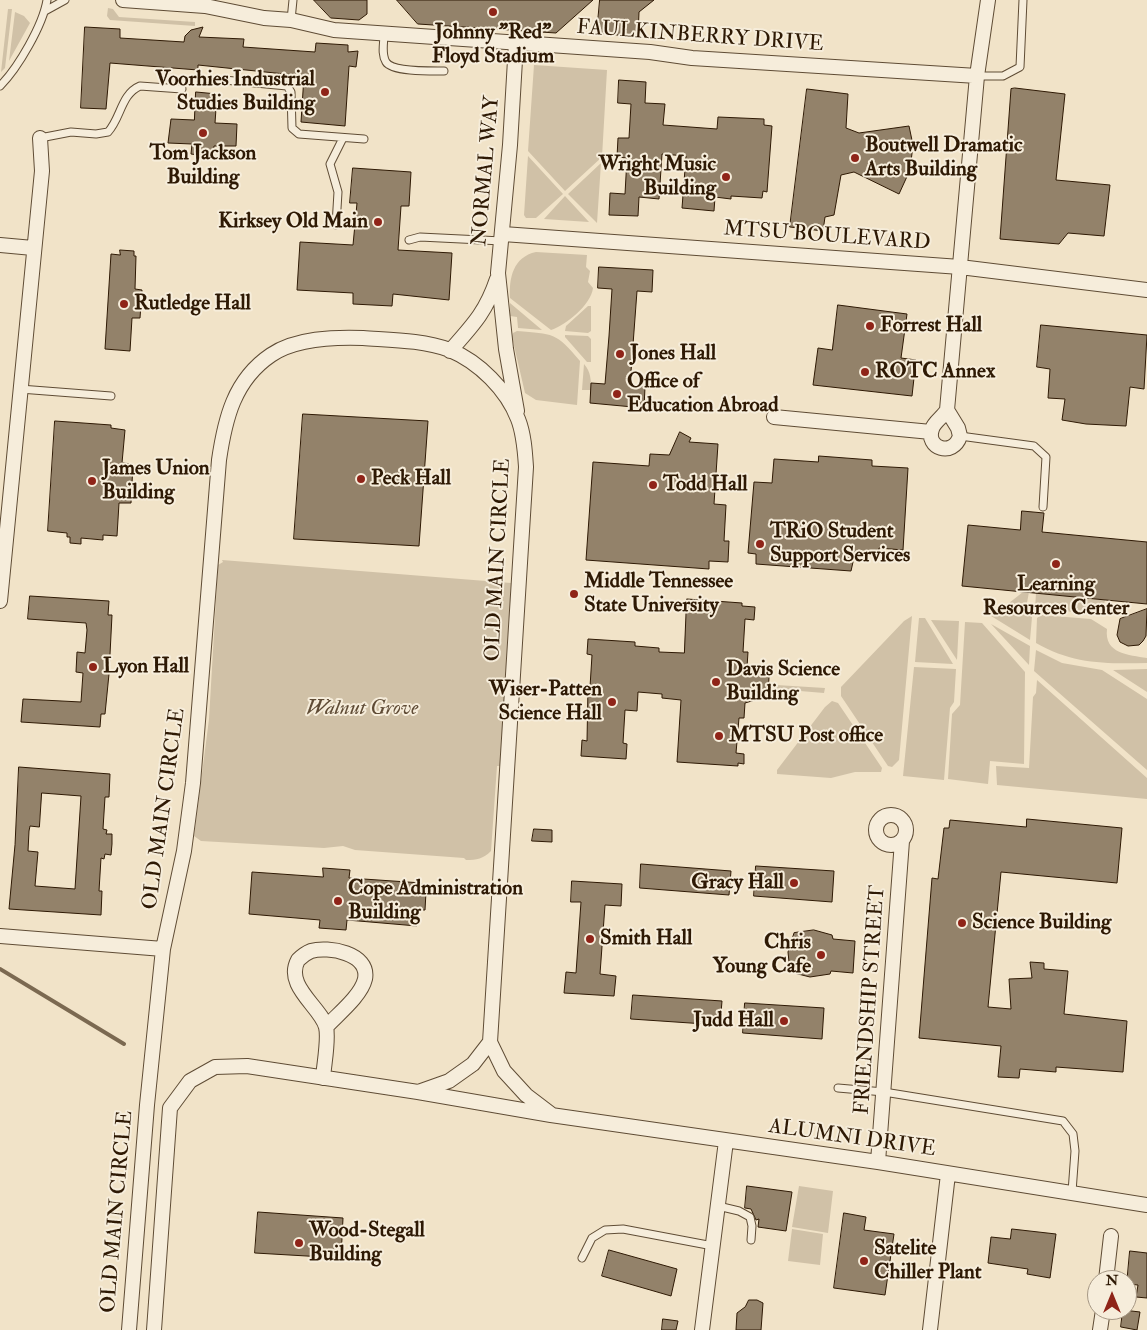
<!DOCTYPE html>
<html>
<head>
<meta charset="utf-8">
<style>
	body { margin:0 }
	#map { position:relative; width:1147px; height:1330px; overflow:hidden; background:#f1e3c8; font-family:"IM FELL Double Pica",serif }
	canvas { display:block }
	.north { position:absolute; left:1087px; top:1270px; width:50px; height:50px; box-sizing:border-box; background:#f6eddb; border:1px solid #a69885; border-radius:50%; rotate:0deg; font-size:14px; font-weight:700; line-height:20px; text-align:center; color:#2e1904 }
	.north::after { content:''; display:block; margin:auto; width:18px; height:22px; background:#8f2418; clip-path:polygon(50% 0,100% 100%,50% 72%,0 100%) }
</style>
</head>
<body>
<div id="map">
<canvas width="1147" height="1330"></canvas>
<div class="north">N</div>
</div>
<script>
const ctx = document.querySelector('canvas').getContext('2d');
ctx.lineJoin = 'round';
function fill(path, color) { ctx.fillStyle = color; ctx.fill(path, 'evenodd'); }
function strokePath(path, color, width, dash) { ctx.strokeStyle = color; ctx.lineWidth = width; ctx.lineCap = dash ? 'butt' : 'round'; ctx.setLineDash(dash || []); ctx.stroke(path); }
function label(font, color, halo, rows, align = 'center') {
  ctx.font = font + ' "IM FELL Double Pica",serif'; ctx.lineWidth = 4; ctx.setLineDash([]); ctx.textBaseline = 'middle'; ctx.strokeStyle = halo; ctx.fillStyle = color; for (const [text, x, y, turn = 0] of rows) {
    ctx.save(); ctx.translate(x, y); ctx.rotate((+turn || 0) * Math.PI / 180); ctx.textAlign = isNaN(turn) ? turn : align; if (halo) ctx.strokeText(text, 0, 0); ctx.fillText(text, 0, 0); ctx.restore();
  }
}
fill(new Path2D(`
	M 108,8 L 113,9 L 119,17 L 195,22 L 195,26 L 110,20 L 107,16 Z
	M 8,9 L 12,9 L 5,68 L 1,72 Z
	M 15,12 L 24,16 L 30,23 L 9,61 Z
	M 534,65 L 607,70 L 602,157 L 565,191 L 528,151 Z
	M 528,156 L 563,194 L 536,218 L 526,218 L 524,215 Z
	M 601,163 L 597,223 L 568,194 Z
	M 565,196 L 589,222 L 544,219 Z
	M 536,252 L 587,255 L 586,267 L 590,271 L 588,282 L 593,288 C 591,305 566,325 551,330 L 510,298 C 509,278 513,257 536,252 Z
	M 510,303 L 542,330 L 518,328 L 517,317 L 510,316 Z
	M 588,306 L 591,306 L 591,331 L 588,333 L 565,331 L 566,326 Z
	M 517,331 C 553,334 556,332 580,361 L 577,405 L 536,400 L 525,393 L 512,337 L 513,333 Z
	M 565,335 L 588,336 L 591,339 L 591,362 L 587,362 L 565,337 Z
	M 584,364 C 591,372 591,380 591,390 L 582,390 Z
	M 222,560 L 511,583 L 500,766 L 497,766 L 491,851 C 483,859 477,860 466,860 L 464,858 L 355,850 L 343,846 L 324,848 L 201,841 L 194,836 L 209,719 L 218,565 L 223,562 Z
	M 1023,592 L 1029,592 L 1026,608 L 1009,607 L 1009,603 Z
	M 1036,593 L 1105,600 L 1103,609 L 1088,613 L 1035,609 Z
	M 983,611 L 1029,614 L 1032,617 L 1030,640 Z
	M 1041,615 L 1091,619 L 1107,629 C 1104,654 1129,655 1147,658 L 1147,663 C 1106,664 1072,664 1036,643 L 1037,618 Z
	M 912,616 L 899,760 L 892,767 L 888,766 L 841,696 L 841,687 L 904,621 Z
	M 919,618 L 925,618 L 953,664 L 915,662 Z
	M 931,620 L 959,621 L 957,660 Z
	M 965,622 L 982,623 L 1025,672 L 1024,764 L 990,761 L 988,784 L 948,779 L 952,714 L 960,705 Z
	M 991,624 L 1030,646 L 1029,665 Z
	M 1036,650 L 1062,663 L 1102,670 L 1147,699 L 1147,770 L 1034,671 Z
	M 914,667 L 956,669 L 954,702 L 950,708 L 944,780 L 903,776 Z
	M 1147,669 L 1147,692 L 1113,670 Z
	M 1037,680 L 1147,778 L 1147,799 L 997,785 L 996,766 L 1029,768 L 1033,697 L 1036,693 Z
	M 776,685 L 825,688 L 824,693 L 776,689 Z
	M 832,701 L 838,703 L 882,768 L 881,772 L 855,772 L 831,778 L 777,774 L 777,770 L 825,707 Z
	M 799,1186 L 833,1191 L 828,1233 L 792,1227 Z
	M 792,1229 L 823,1234 L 820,1265 L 788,1261 Z`), '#d0c1a7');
strokePath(new Path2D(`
	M 0,969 L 124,1044`), '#7b6951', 4);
const building = new Path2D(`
	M 314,0 L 367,0 L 367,14 L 359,20 L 331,18 Z
	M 397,0 L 593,0 L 556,33 L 418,24 Z
	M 600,0 L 654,0 L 639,12 L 638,37 L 597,33 Z
	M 85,27 L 120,29 L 120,38 L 184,42 L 185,36 L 191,30 L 203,27 L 199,37 L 244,39 L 243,47 L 315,52 L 316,43 L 348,45 L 348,52 L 358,51 L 356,67 L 349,66 L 345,126 L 301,122 L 304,76 L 198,65 L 198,70 L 110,63 L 106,109 L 81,108 Z
	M 619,80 L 646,82 L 645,103 L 665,104 L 663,125 L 717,129 L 718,117 L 764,119 L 764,125 L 772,126 L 767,192 L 763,191 L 762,198 L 731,196 L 731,199 L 715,197 L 714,211 L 682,208 L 686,156 L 662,154 L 659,199 L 639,197 L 638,216 L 609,215 L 610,193 L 625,194 L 627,158 L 617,157 L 618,138 L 629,138 L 631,104 L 618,103 Z
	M 1015,88 L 1065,94 L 1056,180 L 1110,185 L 1104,236 L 1068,233 L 1059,244 L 1000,239 L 1011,89 Z
	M 807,89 L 848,94 L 846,128 L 859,133 L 909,126 L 913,145 L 910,170 L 899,194 L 854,172 L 841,175 L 834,215 L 825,217 L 823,231 L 790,227 Z
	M 196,92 L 217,94 L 215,123 L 237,124 L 236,146 L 214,146 L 213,157 L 191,154 L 192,144 L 168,143 L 171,119 L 194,120 Z
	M 353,168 L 411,172 L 409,206 L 401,206 L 398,250 L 452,253 L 449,300 L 393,294 L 392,306 L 353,304 L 353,293 L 297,290 L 300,242 L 353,245 L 357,203 L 350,203 Z
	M 120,250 L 134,251 L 134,256 L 136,256 L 135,289 L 142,290 L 140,318 L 132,318 L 130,351 L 105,349 L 111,254 L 120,255 Z
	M 599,267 L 653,270 L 652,292 L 637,291 L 630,385 L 645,387 L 644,408 L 590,403 L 591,383 L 605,384 L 609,336 L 612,289 L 598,288 Z
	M 838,305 L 907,314 L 901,358 L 916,360 L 912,396 L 813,385 L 818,348 L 832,350 Z
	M 1041,325 L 1147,335 L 1144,389 L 1130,387 L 1126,426 L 1086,424 L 1062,420 L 1065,399 L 1048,398 L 1050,369 L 1037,367 Z
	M 303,414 L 428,421 L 419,546 L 294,539 Z
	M 55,421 L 111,425 L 111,428 L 125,430 L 122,463 L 133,464 L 131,503 L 119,503 L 117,536 L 103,535 L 103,540 L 81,538 L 81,544 L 70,543 L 70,537 L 67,537 L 67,533 L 48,531 Z
	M 680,432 L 691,438 L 689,442 L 718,444 L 714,504 L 726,505 L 724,541 L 729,541 L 728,562 L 709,561 L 709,569 L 586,560 L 593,462 L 649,466 L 650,454 L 669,455 Z
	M 819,456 L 872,460 L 872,466 L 908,468 L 903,550 L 879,548 L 879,555 L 855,553 L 851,571 L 756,564 L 756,554 L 748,553 L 754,482 L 772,483 L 774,459 L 818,462 Z
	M 1022,511 L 1044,513 L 1042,532 L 1147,542 L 1147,604 L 962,586 L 968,525 L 1020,530 Z
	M 30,596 L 109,601 L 108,615 L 112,615 L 109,674 L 105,714 L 101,714 L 100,727 L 21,722 L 23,699 L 81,702 L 83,673 L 76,672 L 77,652 L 85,653 L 87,630 L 86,623 L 28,619 Z
	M 687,599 L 742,603 L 742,606 L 755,607 L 754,620 L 745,619 L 743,652 L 748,652 L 747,667 L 769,677 L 768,696 L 745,703 L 744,718 L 739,718 L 736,753 L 744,754 L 744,764 L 738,763 L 738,766 L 677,762 L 681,700 L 662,698 L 662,694 L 638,692 L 637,711 L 625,710 L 623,743 L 627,744 L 626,759 L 581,756 L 582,740 L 587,741 L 588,687 L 590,687 L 592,655 L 587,654 L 588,639 L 635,642 L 635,646 L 659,648 L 659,652 L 684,653 Z
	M 1147,609 L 1146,636 L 1143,641 L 1139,645 L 1128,646 L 1120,642 L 1117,635 L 1120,619 Z
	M 19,767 L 110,774 L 109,797 L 105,797 L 103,829 L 107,830 L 106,834 L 112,834 L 112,844 L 111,855 L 105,854 L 104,859 L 101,858 L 99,891 L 102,891 L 101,915 L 9,909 L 15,845 ZM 42,793 L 81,796 L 75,889 L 35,886 L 38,852 L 28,851 L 29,831 L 30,826 L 39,827 Z
	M 1027,819 L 1122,828 L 1117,883 L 1001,872 L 988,1007 L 1011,1009 L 1009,979 L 1032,978 L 1030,962 L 1044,963 L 1044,969 L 1068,971 L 1064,1014 L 1127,1021 L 1123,1072 L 1056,1067 L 1056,1072 L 1020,1069 L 1019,1078 L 998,1077 L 1001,1046 L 919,1038 L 932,878 L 938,879 L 944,828 L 949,828 L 950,820 L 1026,827 Z
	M 534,829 L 552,830 L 552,842 L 532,841 Z
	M 641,864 L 731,871 L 729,895 L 640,888 Z
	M 756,866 L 834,871 L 832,902 L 754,896 Z
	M 323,868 L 350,870 L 349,878 L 422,883 L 421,892 L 426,892 L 425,910 L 419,910 L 417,926 L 347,920 L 346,930 L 319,928 L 320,920 L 249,914 L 252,872 L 323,877 Z
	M 572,881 L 622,884 L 621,906 L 605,905 L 600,974 L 616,976 L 614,996 L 564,993 L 566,972 L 576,973 L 581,902 L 571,902 Z
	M 814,930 L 832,935 L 833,939 L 855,941 L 853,973 L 831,971 L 830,974 L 810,977 L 790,972 L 788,952 L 794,933 Z
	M 633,995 L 722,1001 L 720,1025 L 631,1019 Z
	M 745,1003 L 824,1008 L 822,1039 L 743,1033 Z
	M 747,1186 L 792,1192 L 786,1231 L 758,1227 L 759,1219 L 756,1220 L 751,1209 L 745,1208 Z
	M 258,1212 L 343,1218 L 341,1258 L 255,1253 Z
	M 844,1213 L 866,1217 L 864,1230 L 894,1234 L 885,1295 L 834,1288 Z
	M 1012,1229 L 1056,1234 L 1050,1278 L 1027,1274 L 1028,1269 L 988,1263 L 991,1237 L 1010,1239 Z
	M 609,1250 L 677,1269 L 671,1296 L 602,1276 Z
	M 1130,1251 L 1147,1253 L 1147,1298 L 1136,1297 L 1138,1285 L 1127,1284 Z
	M 749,1300 L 757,1300 L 763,1303 L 761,1330 L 736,1330 L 737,1313 L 745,1307 Z
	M 1123,1310 L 1140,1312 L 1137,1330 L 1121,1327 Z
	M 663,1319 L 678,1321 L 676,1330 L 662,1330 Z`);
fill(building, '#93826a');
strokePath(building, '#2e1904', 1);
const lane = new Path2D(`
	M 45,11 L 65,0
	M 291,20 L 293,0
	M 384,34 C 384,43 381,54 386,62 C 392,72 432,71 444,71
	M 977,76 L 1003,76 L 1020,67 L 1023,0
	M 224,80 L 287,86 L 291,92 L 292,128 L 299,134 L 364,139
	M 0,86 C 18,68 43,25 47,0
	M 40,138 L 71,132 L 96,134 L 108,132 C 121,118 121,94 140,86 L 182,89
	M 336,225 L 338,192 L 330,164 L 343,138
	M 409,240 L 420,237 L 502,241
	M 20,389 L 111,396
	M 960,436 L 1034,446 L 1046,457 L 1043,507
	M 838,1088 L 884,1092 L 1063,1121 L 1073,1134 L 1075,1151 L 1072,1192
	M 718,1206 L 739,1211 L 750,1217 L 752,1226 L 751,1240
	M 582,1258 L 592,1238 L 605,1230 L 623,1229 L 713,1246`);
const street = new Path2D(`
	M 123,0 L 205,6 L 264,18 L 291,20 L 334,30 L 650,52 L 692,58 L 977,76
	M 516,43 L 510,145 L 498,273 L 506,349 L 517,411
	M 503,234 L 960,267 L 1147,290
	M 0,245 L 33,248
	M 450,351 C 473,325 486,312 497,279
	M 947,410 L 958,428 L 960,436 C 953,458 925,448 932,429 C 934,422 943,417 947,410 L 977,76 L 988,0
	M 774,417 L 931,432
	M 0,601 L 42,171 L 40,138
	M876 830a15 15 0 1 1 30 0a15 15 0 1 1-30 0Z
	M 0,936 L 163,949
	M 490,1042 L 504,1071 L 526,1095 L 551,1114
	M 323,1078 C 324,1064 329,1039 326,1027 C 321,1007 284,986 298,960 C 302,956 306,953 311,951 C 328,946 370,953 365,979 C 361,996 338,1014 326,1027
	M 418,1092 L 551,1115 L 878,1162 L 1147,1205
	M 878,1162 L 902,841
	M 1106,1280 L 1111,1236
	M 129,1330 L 147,1105 L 163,949 L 184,851 L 193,783 L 219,460 C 225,419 234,380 271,355 C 296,338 334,337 363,338 C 392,340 423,340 450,350 C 479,362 507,390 518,419 C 524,434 525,452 526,467 L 490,1042 L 473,1064 L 449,1081 L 418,1092 L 247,1066 L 215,1067 L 190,1081 L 170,1108 L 154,1330
	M 702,1330 L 726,1141
	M 930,1330 L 948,1174
	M 1100,1330 L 1103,1310`);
strokePath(lane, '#5f4c35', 9);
strokePath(street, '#5f4c35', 16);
strokePath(lane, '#f6eddb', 7);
strokePath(street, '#f6eddb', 14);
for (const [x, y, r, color] of [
	[493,12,5,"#8f2418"],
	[325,92,5,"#8f2418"],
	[203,133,5,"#8f2418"],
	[855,158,5,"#8f2418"],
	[726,177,5,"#8f2418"],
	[378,222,5,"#8f2418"],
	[124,304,5,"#8f2418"],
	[870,326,5,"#8f2418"],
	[620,354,5,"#8f2418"],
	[865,372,5,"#8f2418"],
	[617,394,5,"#8f2418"],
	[361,479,5,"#8f2418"],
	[92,481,5,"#8f2418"],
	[653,485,5,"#8f2418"],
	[760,544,5,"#8f2418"],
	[1056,564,5,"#8f2418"],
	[574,594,5,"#8f2418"],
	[93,667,5,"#8f2418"],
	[716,682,5,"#8f2418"],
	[612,702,5,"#8f2418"],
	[719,736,5,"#8f2418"],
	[794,883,5,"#8f2418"],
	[338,901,5,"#8f2418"],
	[962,923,5,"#8f2418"],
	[590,939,5,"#8f2418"],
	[821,955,5,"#8f2418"],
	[784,1021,5,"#8f2418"],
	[299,1243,5,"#8f2418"],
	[864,1261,5,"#8f2418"]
]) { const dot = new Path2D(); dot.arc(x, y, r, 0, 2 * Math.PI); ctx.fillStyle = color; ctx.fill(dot); strokePath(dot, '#f6eddb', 2); }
label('bold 21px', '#2e1904', '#f6eddb', [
	["Johnny \"Red\"",493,33,"center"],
	["Floyd Stadium",493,57,"center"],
	["Voorhies Industrial",315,80,"right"],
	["Studies Building",315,104,"right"],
	["Boutwell Dramatic",865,146],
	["Arts Building",865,170],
	["Tom Jackson",203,154,"center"],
	["Building",203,178,"center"],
	["Wright Music",716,165,"right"],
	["Building",716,189,"right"],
	["Kirksey Old Main",368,222,"right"],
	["Rutledge Hall",134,304],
	["Forrest Hall",880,326],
	["Jones Hall",630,354],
	["ROTC Annex",875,372],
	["Office of",627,382],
	["Education Abroad",627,406],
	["James Union",102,469],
	["Building",102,493],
	["Peck Hall",371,479],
	["Todd Hall",663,485],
	["TRiO Student",770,532],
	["Support Services",770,556],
	["Middle Tennessee",584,582],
	["State University",584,606],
	["Learning",1056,585,"center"],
	["Resources Center",1056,609,"center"],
	["Lyon Hall",103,667],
	["Davis Science",726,670],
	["Building",726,694],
	["Wiser-Patten",602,690,"right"],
	["Science Hall",602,714,"right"],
	["MTSU Post office",729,736],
	["Gracy Hall",784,883,"right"],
	["Cope Administration",348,889],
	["Building",348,913],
	["Science Building",972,923],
	["Smith Hall",600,939],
	["Chris",811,943,"right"],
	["Young Cafe",811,967,"right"],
	["Judd Hall",774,1021,"right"],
	["Wood-Stegall",309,1231],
	["Building",309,1255],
	["Satelite",874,1249],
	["Chiller Plant",874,1273]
], 'left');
label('21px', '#2e1904', '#f6eddb', [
	["FAULKINBERRY DRIVE",700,37,4],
	["NORMAL WAY",487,171,-85],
	["MTSU BOULEVARD",827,237,4],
	["OLD MAIN CIRCLE",499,560,-87],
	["OLD MAIN CIRCLE",165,809,-82],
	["FRIENDSHIP STREET",871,1000,-86],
	["ALUMNI DRIVE",852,1139,8],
	["OLD MAIN CIRCLE",118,1212,-85]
]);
label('italic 21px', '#5f4b35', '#f6eddb', [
	["Walnut Grove",362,709]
]);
</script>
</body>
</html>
